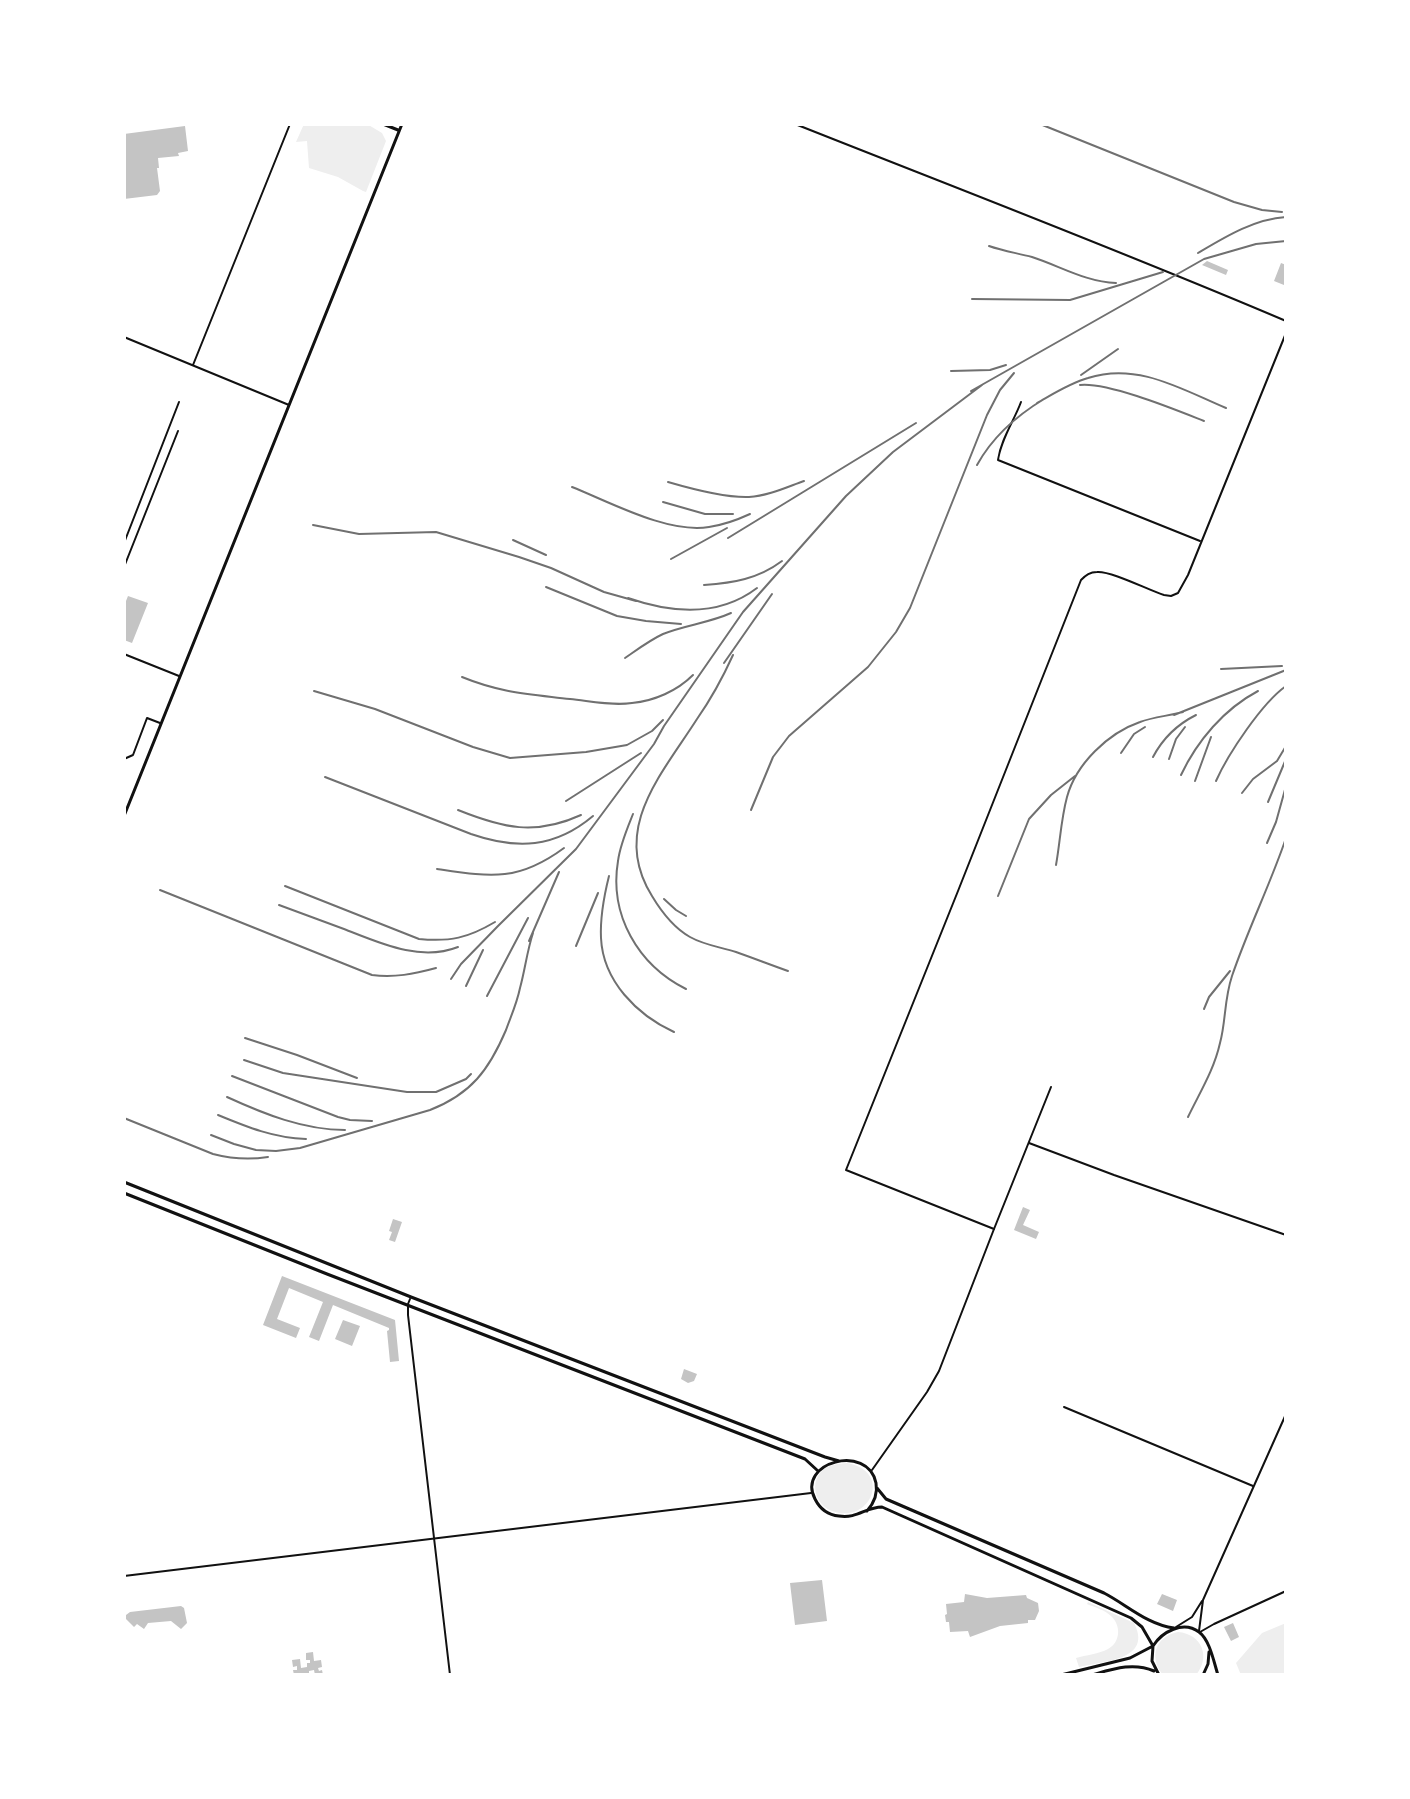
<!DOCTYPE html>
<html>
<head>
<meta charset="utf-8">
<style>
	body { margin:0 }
	#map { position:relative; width:1410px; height:1799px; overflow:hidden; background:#fff; font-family:Helvetica,sans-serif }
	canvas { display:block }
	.frame { position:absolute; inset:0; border:126px solid #fff; pointer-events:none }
</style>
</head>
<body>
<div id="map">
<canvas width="1410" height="1799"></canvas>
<div class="frame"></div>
</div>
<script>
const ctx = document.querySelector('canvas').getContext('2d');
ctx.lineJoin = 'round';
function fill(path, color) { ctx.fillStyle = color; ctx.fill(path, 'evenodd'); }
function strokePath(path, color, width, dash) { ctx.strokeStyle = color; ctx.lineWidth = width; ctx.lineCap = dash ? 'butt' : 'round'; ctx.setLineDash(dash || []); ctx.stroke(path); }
fill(new Path2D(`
	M 304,124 L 367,124 L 382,133 L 386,141 L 366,192 L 363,191 L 338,177 L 309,168 L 307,141 L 296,142 Z
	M 847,1463 C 893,1471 871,1525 832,1511 C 815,1505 809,1482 823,1470 C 830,1464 839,1464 847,1463 Z
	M 1088,1602 L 1134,1623 C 1153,1660 1104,1661 1079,1667 L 1076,1658 C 1086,1655 1099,1654 1108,1649 C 1121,1642 1121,1625 1111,1616 C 1105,1610 1094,1607 1087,1604 Z
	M 1286,1623 L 1286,1675 L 1241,1675 L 1236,1663 L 1262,1633 Z
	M 1178,1632 C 1202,1634 1211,1657 1196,1675 L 1163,1675 C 1148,1657 1156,1636 1178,1632 Z`), '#eee');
fill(new Path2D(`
	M 185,126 L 188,151 L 178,153 L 179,156 L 158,158 L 159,168 L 157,168 L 160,191 L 157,195 L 124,199 L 124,134 Z
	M 1207,261 L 1228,270 L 1226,275 L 1202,265 Z
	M 1281,263 L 1286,265 L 1284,285 L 1274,281 Z
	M 128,596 L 148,603 L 132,643 L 124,640 L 124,606 Z
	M 1023,1207 L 1030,1210 L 1023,1225 L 1039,1232 L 1036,1239 L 1014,1230 Z
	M 393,1219 L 402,1222 L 395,1242 L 389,1240 L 392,1232 L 389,1231 Z
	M 282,1276 L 395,1320 L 399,1361 L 390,1362 L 387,1331 L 389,1330 L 389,1328 L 333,1305 L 319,1341 L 309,1337 L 323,1302 L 289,1288 L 277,1319 L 300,1328 L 296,1338 L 263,1325 Z
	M 343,1320 L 360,1326 L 352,1346 L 335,1339 Z
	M 684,1369 L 697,1374 L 694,1381 L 688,1383 L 681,1379 Z
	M 822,1580 L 827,1621 L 795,1625 L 790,1583 Z
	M 965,1594 L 987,1598 L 1026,1595 L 1027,1598 L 1038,1603 L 1039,1611 L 1035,1620 L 1028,1620 L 1028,1623 L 1000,1626 L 970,1637 L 968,1631 L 950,1632 L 949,1622 L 946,1622 L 945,1615 L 947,1614 L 946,1604 L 964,1602 Z
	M 1162,1594 L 1177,1600 L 1173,1611 L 1157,1604 Z
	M 181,1606 L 184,1608 L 187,1623 L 181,1629 L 171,1621 L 148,1623 L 144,1629 L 137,1624 L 134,1627 L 126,1619 L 126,1615 L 130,1612 Z
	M 1233,1623 L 1239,1637 L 1231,1641 L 1224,1627 Z
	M 313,1652 L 314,1661 L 321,1660 L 322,1667 L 318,1668 L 319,1671 L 322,1670 L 323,1675 L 315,1675 L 314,1670 L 309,1671 L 309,1674 L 294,1675 L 293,1670 L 297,1670 L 297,1666 L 293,1667 L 292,1660 L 300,1659 L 301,1668 L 307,1667 L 307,1663 L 310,1663 L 310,1660 L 306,1660 L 306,1653 Z`), '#c4c4c4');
strokePath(new Path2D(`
	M 124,337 L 289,405
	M 193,365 L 290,124
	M 1021,402 C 1014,421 1001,439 998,460 L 1200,541
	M 124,543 L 179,402
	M 124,567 L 178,431
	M 124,759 L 133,755 L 147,718 L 160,723
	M 1029,1143 L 1114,1175 L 1286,1235
	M 994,1229 L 1051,1087
	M 1064,1407 L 1253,1486`), '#111', 2);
strokePath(new Path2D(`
	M 795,124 C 959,189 1124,252 1286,321
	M 410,1299 L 408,1304 L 408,1315 L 450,1675
	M 872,1470 L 927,1392 L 939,1371 L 994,1229 L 846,1170 L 958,891 L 1081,580 C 1086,575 1090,572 1097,572 C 1112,571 1148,590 1164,595 L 1171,596 L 1178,593 L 1188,575 L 1286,333
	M 1176,1627 L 1192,1617 L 1202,1601
	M 1199,1631 L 1203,1600 L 1286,1414
	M 1200,1632 L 1214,1624 L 1286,1591`), '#111', 2);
strokePath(new Path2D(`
	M 124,654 L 179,676
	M 124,1576 L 811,1493`), '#111', 2);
strokePath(new Path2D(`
	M 383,124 L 398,130
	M 124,816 L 402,124
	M 124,1182 L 411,1297 L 825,1457 L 839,1461
	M 124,1193 L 327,1274 L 805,1459 L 818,1471
	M 877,1488 L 886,1499 L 1104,1593 C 1127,1605 1148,1625 1174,1628
	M 867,1511 C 874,1503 878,1494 876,1483 C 868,1443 796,1462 815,1499 C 820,1509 828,1515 839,1516 C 857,1519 866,1507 882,1507 L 1131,1618 L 1142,1627 L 1153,1646
	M 1061,1675 L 1130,1658 L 1153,1646
	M 1092,1675 C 1113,1669 1133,1662 1154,1671
	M 1159,1675 L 1152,1661 L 1153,1646 C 1162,1632 1183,1620 1199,1632 C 1210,1640 1214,1663 1218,1675
	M 1203,1675 L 1208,1664 L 1209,1652`), '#111', 3);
strokePath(new Path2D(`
	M 1040,124 L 1234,202 L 1262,210 L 1282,212
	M 989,246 C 1003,251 1017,253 1032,257 C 1060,266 1086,282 1116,283
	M 1198,253 C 1225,237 1254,219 1286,217
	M 972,299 L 1070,300 L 1163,272
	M 951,371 L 990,370 L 1006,365
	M 1081,375 L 1118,349
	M 1080,385 C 1108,382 1176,410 1204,421
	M 971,391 L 1204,259 L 1256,244 L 1286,241
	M 1037,403 C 1053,394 1070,383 1088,378 C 1137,362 1181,389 1226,408
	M 977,465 C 993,436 1016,416 1044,399
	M 668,482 C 692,489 725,498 749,497 C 768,496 787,487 804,481
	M 572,487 C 610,502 668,534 709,527 C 723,525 737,520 750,514
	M 663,502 L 705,514 L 733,514
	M 313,525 L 359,534 L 436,532 L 519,557 L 551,568 L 604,592 L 636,601
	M 728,538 L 916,423
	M 513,540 L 546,555
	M 671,559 L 727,528
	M 704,585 C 733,583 758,579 782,561
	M 546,587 L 617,616 L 646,621 L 681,624
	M 628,598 C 671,613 719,617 757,588
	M 733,655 C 723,677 711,699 697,719 C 662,774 610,829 652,896 C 661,911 674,928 690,937 C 704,945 720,947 736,952 C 753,958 771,965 788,971
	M 625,658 C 638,649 650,640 663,634 C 685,625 709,623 731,613
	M 724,663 L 772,594
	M 1221,669 L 1282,666
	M 462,677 C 501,693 529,694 570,699 C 590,701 612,706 632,703 C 654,701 677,691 693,675
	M 314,691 L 375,709 L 473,747 L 510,758 L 586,752 L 627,745 L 652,731 L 663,720
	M 1174,715 L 1286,670
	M 1121,753 L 1134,734 L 1145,727
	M 1153,757 C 1163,738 1176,725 1196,715
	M 1169,759 L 1176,739 L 1185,727
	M 1181,775 C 1197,741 1224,709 1258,691
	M 325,777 L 471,834 C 517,850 555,848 593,816
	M 1195,781 L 1211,737
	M 1216,781 C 1228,754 1262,703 1286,686
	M 1242,793 L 1253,779 L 1277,761 L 1286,746
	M 566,801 L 641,753
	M 1268,802 L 1286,759
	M 458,810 C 503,828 535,836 581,815
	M 751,810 L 773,757 L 789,736 L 868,667 L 896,632 L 910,608 L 987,415 L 1000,390 L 1014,373
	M 633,814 C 627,829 620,845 618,861 C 609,915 638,965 686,989
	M 1267,843 L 1276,822 L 1286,786
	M 1056,865 C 1060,843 1061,819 1067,797 C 1076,764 1108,733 1140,722 C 1153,717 1168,716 1183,712
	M 437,869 C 491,877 518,882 564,848
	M 609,876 C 604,896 600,917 601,938 C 603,981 637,1015 674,1032
	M 285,886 L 419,939 C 450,942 468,938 495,922
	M 160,890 L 372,975 C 394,978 414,974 436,968
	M 998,896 L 1029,819 L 1051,795 L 1075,776
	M 664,899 L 676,910 L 686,916
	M 279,905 C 301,913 322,921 344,929 C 380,943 420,962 458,947
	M 529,941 L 559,872
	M 576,946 L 598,893
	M 451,979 L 461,964 L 498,926 L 576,849 L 654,744 L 664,726 L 743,612 L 846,496 L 893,452 L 982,385
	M 466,986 L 483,950
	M 487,996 L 528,918
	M 1204,1009 L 1209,997 L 1230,971
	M 245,1038 L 297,1055 L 357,1078
	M 244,1060 L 283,1073 L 407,1092 L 436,1092 L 466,1079 L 471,1074
	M 232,1076 L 338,1117 L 350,1120 L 372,1121
	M 227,1097 C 264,1114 304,1130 345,1130
	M 218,1115 C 247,1127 274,1138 306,1139
	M 1188,1117 C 1200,1092 1214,1070 1220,1043 C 1226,1021 1224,1000 1232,976 C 1248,929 1270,885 1286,838
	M 124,1118 L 213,1154 C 232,1159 249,1160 268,1157
	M 211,1135 L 234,1144 L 256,1150 L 276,1151 L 300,1148 L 430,1110 C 471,1094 489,1070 506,1030 C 511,1016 517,1003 520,988 C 525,970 527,951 533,933`), '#707070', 2);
</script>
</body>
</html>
